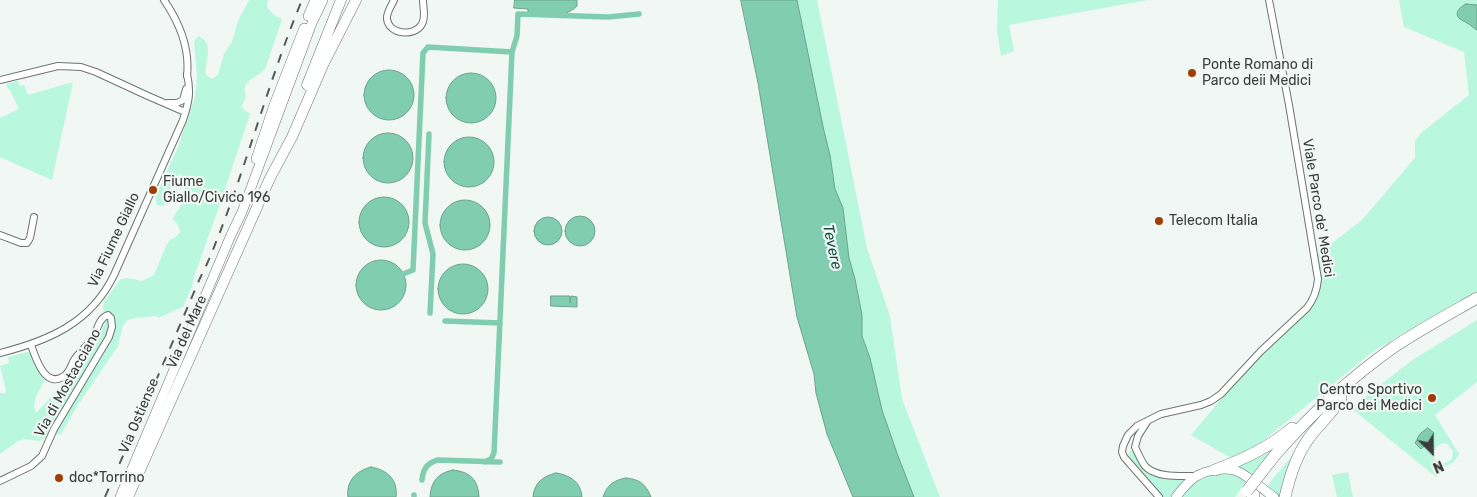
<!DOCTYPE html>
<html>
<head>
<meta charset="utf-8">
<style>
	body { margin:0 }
	#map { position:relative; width:1477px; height:497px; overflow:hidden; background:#f0f7f4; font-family:Rubik,sans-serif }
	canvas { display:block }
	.north { position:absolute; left:1407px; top:427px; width:50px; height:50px; -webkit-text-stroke:4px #f0f7f4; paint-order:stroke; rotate:157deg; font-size:14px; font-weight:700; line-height:20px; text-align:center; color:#3b3d3c }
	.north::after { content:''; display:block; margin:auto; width:18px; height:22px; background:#3b3d3c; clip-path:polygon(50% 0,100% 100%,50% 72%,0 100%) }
</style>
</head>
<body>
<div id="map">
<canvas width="1477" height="497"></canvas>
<div class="north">N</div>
</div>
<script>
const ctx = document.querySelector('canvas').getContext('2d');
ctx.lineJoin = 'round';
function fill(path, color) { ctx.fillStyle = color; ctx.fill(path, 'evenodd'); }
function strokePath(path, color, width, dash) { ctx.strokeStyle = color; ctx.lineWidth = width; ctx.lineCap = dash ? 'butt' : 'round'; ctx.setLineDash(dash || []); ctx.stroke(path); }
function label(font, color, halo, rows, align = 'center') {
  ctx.font = font + ' Rubik,sans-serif'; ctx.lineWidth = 4.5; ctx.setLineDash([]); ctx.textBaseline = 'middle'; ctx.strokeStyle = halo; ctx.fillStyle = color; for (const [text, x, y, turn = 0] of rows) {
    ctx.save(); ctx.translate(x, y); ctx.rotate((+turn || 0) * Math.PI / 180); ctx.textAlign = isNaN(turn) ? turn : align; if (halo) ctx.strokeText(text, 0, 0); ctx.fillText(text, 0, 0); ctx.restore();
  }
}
fill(new Path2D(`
	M 249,0 L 268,0 L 267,6 C 271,13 275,16 282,19 L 266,67 C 258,80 240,77 246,97 L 241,107 L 250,114 L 221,201 L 194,277 C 193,288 187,297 183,307 L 173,311 L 159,318 L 156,316 L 135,318 L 128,320 L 123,325 L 118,346 L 77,406 L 61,434 L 46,437 L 40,441 L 25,439 L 18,441 L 0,454 L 0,393 L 5,393 L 6,390 L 0,366 L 9,363 L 8,357 L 31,351 L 37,369 L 45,380 C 39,391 31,401 36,413 L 70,377 L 99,338 L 105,323 L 103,307 L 104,302 L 116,285 L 121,279 L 128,278 L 142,281 L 154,275 L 166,246 L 170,240 L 176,237 L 180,232 L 178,225 L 173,219 C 181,203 194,192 181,174 L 175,177 L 164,206 L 157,205 L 155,198 L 178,147 L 195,97 L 197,77 L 194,42 L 198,36 C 216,44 204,60 206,75 L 212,79 L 218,75 L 224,54 L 232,42 L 238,21 Z
	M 797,0 L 817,0 L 867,248 L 890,316 L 902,399 L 940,497 L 914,497 L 898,456 L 882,410 L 870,358 L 862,336 L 862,315 L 855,279 L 849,258 L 843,208 L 835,189 L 830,155 L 824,131 Z
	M 998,0 L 1148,0 L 1009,25 L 1014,51 L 1001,56 L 997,30 Z
	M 1399,0 L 1477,0 L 1477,291 L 1375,350 L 1259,444 L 1231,458 L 1191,435 L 1243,373 L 1314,304 C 1324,286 1320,274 1317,255 L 1362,220 L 1415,158 L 1415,141 L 1421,133 L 1469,95 L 1464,52 L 1404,27 Z
	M 18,81 L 20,86 L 24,85 L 28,95 L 73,82 L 52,180 L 0,157 L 0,118 L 19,109 L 10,90 L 8,89 L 6,84 Z
	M 1477,320 L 1477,382 L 1435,415 L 1459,454 C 1455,463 1449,464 1442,469 C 1440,470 1438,475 1436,477 L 1351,408 L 1411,361 ZM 1442,443 L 1447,444 L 1453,451 L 1452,459 C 1445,465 1438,464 1433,457 L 1435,448 Z
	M 1276,446 L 1250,478 L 1232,467 Z
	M 1300,447 L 1281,497 L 1278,497 L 1266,489 L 1271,481 Z
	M 1130,450 L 1136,453 L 1146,470 L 1188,479 L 1174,497 L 1162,497 L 1129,457 L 1129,453 Z
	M 1348,472 L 1353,497 L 1337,497 L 1332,475 Z
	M 1232,473 L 1246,481 L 1235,497 L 1180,497 L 1194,481 L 1206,475 Z`), '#b9f7df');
const water = new Path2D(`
	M 515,0 L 577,0 L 577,6 C 562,20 547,15 528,14 L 528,9 L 514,8 Z
	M 741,0 L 797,0 L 824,131 L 830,155 L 835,189 L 843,208 L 849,258 L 855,279 L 862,315 L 862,336 L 870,358 L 882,410 L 898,456 L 914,497 L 853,497 L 827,434 L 816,393 L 814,374 L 797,317 L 758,83 Z
	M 1466,4 L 1477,5 L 1477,30 C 1473,28 1471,25 1467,23 C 1466,22 1461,20 1460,19 C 1453,13 1460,7 1466,4 Z
	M364 95a25 25 0 1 1 50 0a25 25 0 1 1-50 0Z
	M446 98a25 25 0 1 1 50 0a25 25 0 1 1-50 0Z
	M363 158a25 25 0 1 1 50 0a25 25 0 1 1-50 0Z
	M444 162a25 25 0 1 1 50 0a25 25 0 1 1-50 0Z
	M359 222a25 25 0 1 1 50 0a25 25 0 1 1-50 0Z
	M440 225a25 25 0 1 1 50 0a25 25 0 1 1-50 0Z
	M565 231a15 15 0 1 1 30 0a15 15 0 1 1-30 0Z
	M534 231a14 14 0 1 1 28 0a14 14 0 1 1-28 0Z
	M356 285a25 25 0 1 1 50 0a25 25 0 1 1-50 0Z
	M438 289a25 25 0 1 1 50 0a25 25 0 1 1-50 0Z
	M 551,296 L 570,296 L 570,303 L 571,296 L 577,297 L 577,307 L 551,306 Z
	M 1428,428 L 1434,433 L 1429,442 L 1421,449 L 1415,443 L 1420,434 Z
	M 371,467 C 388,470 398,480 396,497 L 348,497 C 346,481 356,471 371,467 Z
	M 453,470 C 471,472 478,480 479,497 L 430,497 C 431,481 438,473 453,470 Z
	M 556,473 C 570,475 581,482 582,497 L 533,497 C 534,483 543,476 556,473 Z
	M 626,478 C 639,479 646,484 651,497 L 603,497 C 607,485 614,480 626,478 Z`);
fill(water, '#81cdb1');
strokePath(water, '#6ca28e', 1);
strokePath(new Path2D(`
	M 429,134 L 425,223 L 433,254 L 430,313
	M 403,274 L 413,270 L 423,53 L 428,47 L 512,52 L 517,36 L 518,14 L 608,17 L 639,14
	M 445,321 L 500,323
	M 485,462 L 491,459 L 494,453 L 512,52
	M 422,480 C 423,469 427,463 438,460 L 500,462
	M 414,497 L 414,495`), '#81cdb1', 5.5);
const street = new Path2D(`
	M 164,0 C 179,22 190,49 187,76
	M 394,0 C 392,5 386,13 387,19 C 389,35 415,37 422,24 C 426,17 423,8 423,0
	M 0,80 L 58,66 L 81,67 L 96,72 L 148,96 L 185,112
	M 168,103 L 177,103 L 183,100 L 186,89
	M 0,235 L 21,243 L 27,243 L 30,238 L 34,217
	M 0,353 C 48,341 91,323 114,275 L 183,120 C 189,102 191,92 187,74
	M 1147,422 L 1138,436 L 1135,447 C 1138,453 1141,461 1145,466 C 1156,478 1180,476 1196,476
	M 0,481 L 31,466 L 42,456 L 54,429 L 109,337 L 112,327 L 111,318 L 108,315 C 99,318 98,328 94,336 C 89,345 80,351 74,360 C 71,365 70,372 64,376 C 45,390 35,356 31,345
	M 1159,497 L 1124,457 L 1122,452 L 1123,446 L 1128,435 L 1137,426 L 1161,414 L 1201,405 L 1211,401 L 1221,394 L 1261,351 L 1307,308 C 1314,299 1317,291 1318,279 L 1289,105 L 1269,0`);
const secondary = new Path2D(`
	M 308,16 L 315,0
	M 256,159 L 274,105 L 304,28
	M 120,497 L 231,235 L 242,212 L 312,23 L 323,0
	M 1176,497 C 1182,489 1187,483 1195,477 C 1206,470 1227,466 1239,472 C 1251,478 1262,489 1274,497`);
const primary = new Path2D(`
	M 307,85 L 341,0
	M 128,497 L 270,178 L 292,137 L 323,65 L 356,0`);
const highway = new Path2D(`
	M 1275,455 C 1311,414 1350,378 1394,347 C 1421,329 1449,314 1477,298
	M 1215,470 C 1242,460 1270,447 1292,428
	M 1252,497 L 1254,495
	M 1285,497 C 1290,476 1296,456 1309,438 C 1319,424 1333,413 1341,398`);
strokePath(street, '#6e7472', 8);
strokePath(secondary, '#6e7472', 10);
strokePath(primary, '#6e7472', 11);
strokePath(highway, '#6e7472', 12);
strokePath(street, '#fff', 6);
strokePath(secondary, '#fff', 9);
strokePath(primary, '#fff', 10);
strokePath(highway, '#fff', 11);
strokePath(new Path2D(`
	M 105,497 C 136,426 167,356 197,285 C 201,275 206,267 210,257 C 245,173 267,84 302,0`), '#585b59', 2, [9, 9]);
const highwayBridge = new Path2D(`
	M 1247,491 L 1275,455`);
strokePath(highwayBridge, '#6e7472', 12, []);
strokePath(highwayBridge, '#fff', 11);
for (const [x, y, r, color] of [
	[1192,73,5,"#a03d02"],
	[153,190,5,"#a03d02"],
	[1159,221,5,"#a03d02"],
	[1432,398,5,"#a03d02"],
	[59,478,5,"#a03d02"]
]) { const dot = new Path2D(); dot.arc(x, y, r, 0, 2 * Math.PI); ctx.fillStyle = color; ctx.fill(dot); strokePath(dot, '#f0f7f4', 2); }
label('14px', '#3b3d3c', '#f0f7f4', [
	["Ponte Romano di",1202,65],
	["Parco deii Medici",1202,81],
	["Fiume",163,182],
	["Giallo/Civico 196",163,198],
	["Telecom Italia",1169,221],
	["Centro Sportivo",1422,390,"right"],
	["Parco dei Medici",1422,406,"right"],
	["doc*Torrino",69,478]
], 'left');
label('14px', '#3b3d3c', '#f0f7f4', [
	["Viale Parco de' Medici",1318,208,81],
	["Via Fiume Giallo",114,240,-65],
	["Via del Mare",187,332,-66],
	["Via di Mostacciano",68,383,-61],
	["Via Ostiense",139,416,-67]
]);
label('italic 15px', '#13513f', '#f0f7f4', [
	["Tevere",832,247,78]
]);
</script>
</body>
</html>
